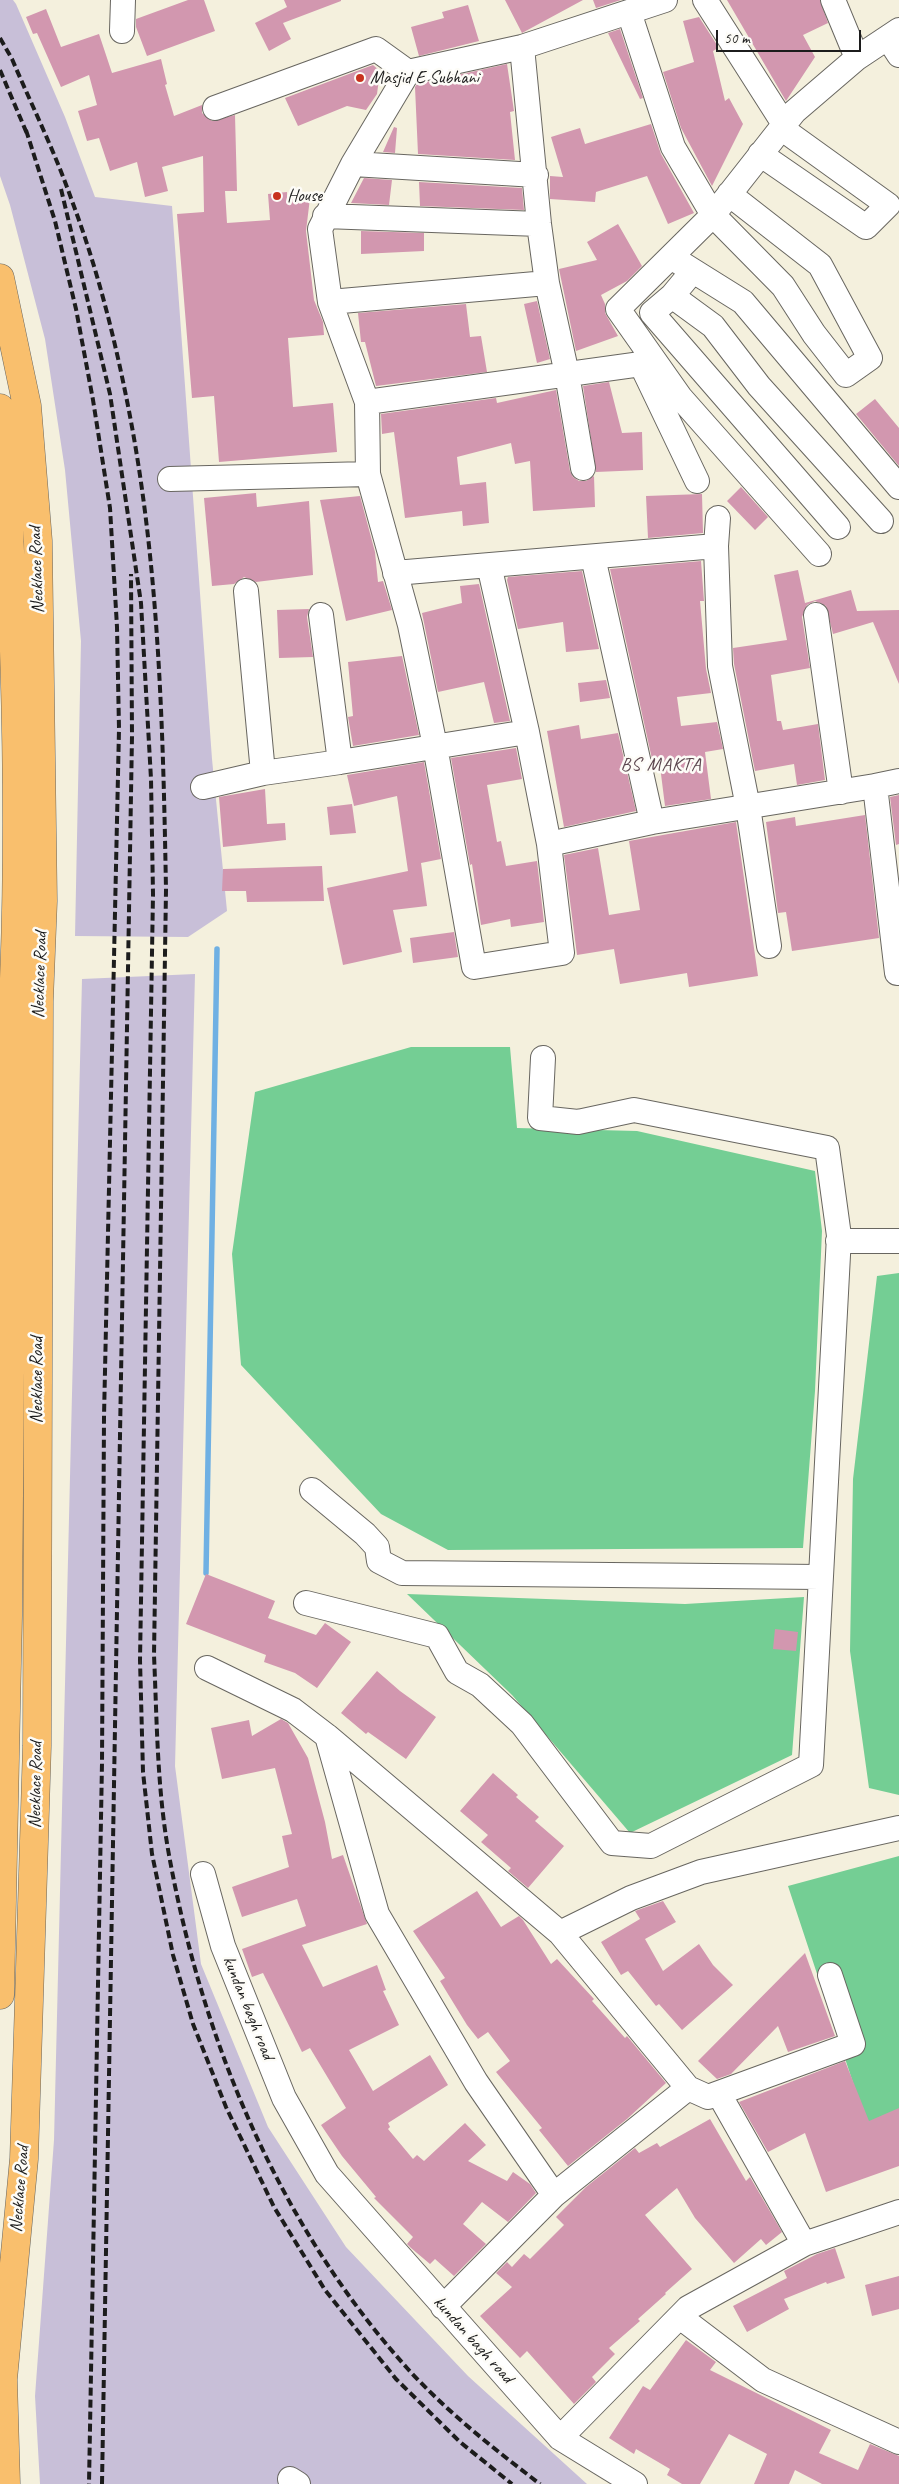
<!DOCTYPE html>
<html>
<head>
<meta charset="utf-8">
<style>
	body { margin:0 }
	#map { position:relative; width:899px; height:2484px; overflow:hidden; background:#f4f0dd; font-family:Caveat,sans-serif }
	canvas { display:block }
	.scale { position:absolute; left:716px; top:30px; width:145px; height:22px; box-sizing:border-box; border:2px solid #1c1c1c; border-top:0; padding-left:6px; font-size:15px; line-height:18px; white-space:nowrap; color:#1c1c1c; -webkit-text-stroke:4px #fdfcf7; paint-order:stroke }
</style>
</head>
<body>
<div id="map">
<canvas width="899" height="2484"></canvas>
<div class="scale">50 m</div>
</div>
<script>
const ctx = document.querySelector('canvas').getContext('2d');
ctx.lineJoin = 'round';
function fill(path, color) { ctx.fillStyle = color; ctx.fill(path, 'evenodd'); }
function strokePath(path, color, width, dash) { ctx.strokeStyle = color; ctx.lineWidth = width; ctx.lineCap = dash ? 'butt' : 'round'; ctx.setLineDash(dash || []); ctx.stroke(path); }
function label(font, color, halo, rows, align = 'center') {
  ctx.font = font + ' Caveat,sans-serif'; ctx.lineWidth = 5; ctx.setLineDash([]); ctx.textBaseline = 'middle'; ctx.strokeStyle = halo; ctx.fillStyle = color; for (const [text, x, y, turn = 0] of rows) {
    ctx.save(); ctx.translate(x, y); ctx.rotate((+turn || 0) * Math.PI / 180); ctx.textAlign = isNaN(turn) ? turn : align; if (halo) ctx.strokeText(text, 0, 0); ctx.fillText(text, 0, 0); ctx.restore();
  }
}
fill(new Path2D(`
	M 0,0 L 13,0 L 16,4 L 65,117 L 95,197 L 172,206 L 212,759 L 227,911 L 188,937 L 75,936 L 81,641 L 65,470 L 45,339 L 10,205 L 0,176 Z
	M 195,974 L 175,1766 L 201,1964 L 268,2127 L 346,2247 L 468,2376 L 587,2484 L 40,2484 L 35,2396 L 54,2140 L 82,979 Z`), '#c8bfd8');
fill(new Path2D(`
	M 411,1047 L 510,1047 L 517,1128 L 637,1131 L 815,1171 L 822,1231 L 815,1391 L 803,1548 L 448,1550 L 381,1514 L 241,1365 L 232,1254 L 255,1092 Z
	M 899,1273 L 899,1795 L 869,1788 L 850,1651 L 853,1479 L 877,1276 Z
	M 407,1594 L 685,1604 L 804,1597 L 792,1755 L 630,1833 L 512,1695 Z
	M 899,1856 L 899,2116 L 866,2122 L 788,1886 Z`), '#74ce94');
strokePath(new Path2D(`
	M 206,1573 L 217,949`), '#6fb0e3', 5.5);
fill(new Path2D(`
	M 188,0 L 204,0 L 215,31 L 147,56 L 136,27 L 136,19 Z
	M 284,0 L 341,0 L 341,1 L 283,23 L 291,39 L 269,51 L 255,23 L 287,7 Z
	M 505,0 L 583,0 L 522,33 Z
	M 593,0 L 621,0 L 596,8 Z
	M 727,0 L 820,0 L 828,23 L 803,35 L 815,57 L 786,101 Z
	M 468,5 L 479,41 L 419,56 L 411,27 L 444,18 L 442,12 Z
	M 46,9 L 61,47 L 99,34 L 112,73 L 161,59 L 167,84 L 165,85 L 174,116 L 202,105 L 202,113 L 212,121 L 235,115 L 237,191 L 225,191 L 227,223 L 270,220 L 268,194 L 287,192 L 287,199 L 310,198 L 306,231 L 314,300 L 323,322 L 324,335 L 288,338 L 293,407 L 333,403 L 337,452 L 219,462 L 214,396 L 192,398 L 177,214 L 204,212 L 203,156 L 162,167 L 168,191 L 145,197 L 137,162 L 110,171 L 99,138 L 87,141 L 78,111 L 97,105 L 89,75 L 61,87 L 37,33 L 33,34 L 26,17 Z
	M 699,17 L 717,45 L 718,48 L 713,51 L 725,101 L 729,98 L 743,124 L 712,186 L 681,128 L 663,72 L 694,62 L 683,21 Z
	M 620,29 L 643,98 L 640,99 L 608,33 Z
	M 507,64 L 514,111 L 510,112 L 515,160 L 418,154 L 415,87 L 417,84 Z
	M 373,65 L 380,71 L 377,94 L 366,110 L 347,106 L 298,126 L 285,98 Z
	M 651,124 L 661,154 L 694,213 L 668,224 L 647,176 L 596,192 L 595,202 L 550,199 L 550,176 L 563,177 L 551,137 L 580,128 L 585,144 Z
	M 394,127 L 397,128 L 395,153 L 383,152 Z
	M 364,178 L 392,180 L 389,205 L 351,203 Z
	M 419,182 L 522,188 L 524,210 L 420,206 Z
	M 618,224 L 642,266 L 627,281 L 601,295 L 605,304 L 605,313 L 618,336 L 576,351 L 559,269 L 597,260 L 587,242 Z
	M 361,231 L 424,233 L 424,251 L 361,254 Z
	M 537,301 L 550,359 L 537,363 L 524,304 Z
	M 466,304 L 470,337 L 481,336 L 487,372 L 376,386 L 365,342 L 361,342 L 358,313 Z
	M 609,382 L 622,433 L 642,432 L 643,470 L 596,472 L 583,386 Z
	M 556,390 L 570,471 L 573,477 L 579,481 L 586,481 L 594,476 L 595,507 L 533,511 L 530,461 L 515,464 L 511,443 L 457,457 L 460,485 L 486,482 L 489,523 L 463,526 L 462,511 L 405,518 L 394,432 L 382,434 L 381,414 L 496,398 L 497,403 Z
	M 875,399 L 899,428 L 899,466 L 856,414 Z
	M 741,487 L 768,517 L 755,530 L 727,501 Z
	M 256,493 L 257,507 L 309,501 L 313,575 L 256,582 L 244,577 L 234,584 L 212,586 L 204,498 Z
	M 702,494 L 703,533 L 648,538 L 646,496 Z
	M 360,496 L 375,552 L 378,582 L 383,581 L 392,610 L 346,621 L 320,500 Z
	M 701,561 L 704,601 L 700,601 L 706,669 L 711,693 L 677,697 L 681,726 L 717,722 L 723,749 L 705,752 L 711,799 L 665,806 L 659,758 L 652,759 L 610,569 Z
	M 798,570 L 805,603 L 851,590 L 857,611 L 899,610 L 899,684 L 873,622 L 833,634 L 826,606 L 815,601 L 807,605 L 802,617 L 810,668 L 771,675 L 777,721 L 781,721 L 783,730 L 818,724 L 825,780 L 797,785 L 794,764 L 755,771 L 734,664 L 733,648 L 787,640 L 774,575 Z
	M 582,571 L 599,649 L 566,652 L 563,622 L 518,629 L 507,580 L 508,577 Z
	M 479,584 L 510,721 L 494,723 L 484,682 L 438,692 L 422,613 L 462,603 L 460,586 Z
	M 309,609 L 307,617 L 313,657 L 279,658 L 277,610 Z
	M 402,656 L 419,735 L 353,746 L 348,717 L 353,716 L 348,662 Z
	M 606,680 L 610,698 L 580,702 L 578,683 Z
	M 579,725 L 581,739 L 618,733 L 636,811 L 564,827 L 547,731 Z
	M 516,748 L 522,779 L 487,785 L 497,842 L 501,841 L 506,866 L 537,861 L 544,922 L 511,927 L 510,919 L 481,925 L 472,864 L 470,865 L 451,758 Z
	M 424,762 L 441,859 L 421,863 L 427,906 L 393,910 L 402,952 L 343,965 L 327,888 L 408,871 L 397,796 L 354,806 L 347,775 Z
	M 265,789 L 267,824 L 285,823 L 286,840 L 223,847 L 219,797 Z
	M 899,795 L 899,844 L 896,845 L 890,797 Z
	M 352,804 L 356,833 L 330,835 L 327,807 Z
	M 865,815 L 879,938 L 792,951 L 786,912 L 778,913 L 766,822 L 795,817 L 796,826 Z
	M 736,822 L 758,976 L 689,987 L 687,973 L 620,984 L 614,949 L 577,955 L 564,855 L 598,848 L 609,915 L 640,910 L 629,841 Z
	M 322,866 L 324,901 L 247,902 L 246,891 L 222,891 L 223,869 Z
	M 454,932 L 458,957 L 413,963 L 410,938 Z
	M 206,1574 L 275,1601 L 268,1618 L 316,1635 L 325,1623 L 351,1642 L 317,1688 L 295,1673 L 264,1662 L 266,1655 L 186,1624 Z
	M 775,1629 L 798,1632 L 796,1651 L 773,1649 Z
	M 377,1671 L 400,1691 L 436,1717 L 406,1759 L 368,1732 L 366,1734 L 341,1713 Z
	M 281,1719 L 288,1723 L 308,1758 L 325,1822 L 332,1859 L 343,1855 L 367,1924 L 302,1945 L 323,1987 L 377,1965 L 386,1990 L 383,1991 L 399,2025 L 349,2050 L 373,2091 L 430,2055 L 448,2085 L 388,2123 L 390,2127 L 388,2129 L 413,2159 L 417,2155 L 424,2161 L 465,2123 L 486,2145 L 468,2161 L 507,2181 L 513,2172 L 530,2184 L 536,2193 L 508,2222 L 482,2202 L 463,2224 L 486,2244 L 454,2276 L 435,2259 L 430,2264 L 411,2248 L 407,2244 L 413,2237 L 374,2198 L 376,2197 L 342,2156 L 321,2125 L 346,2108 L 310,2048 L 302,2052 L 263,1973 L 252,1977 L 242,1949 L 306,1926 L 297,1899 L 242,1917 L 232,1887 L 289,1867 L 282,1836 L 292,1834 L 275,1768 L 222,1779 L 211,1728 L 249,1720 L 252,1736 Z
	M 493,1773 L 518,1795 L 516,1797 L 539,1817 L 535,1821 L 564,1846 L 528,1888 L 508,1871 L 511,1868 L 481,1842 L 488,1835 L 460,1811 Z
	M 477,1891 L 501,1927 L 519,1916 L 523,1920 L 551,1964 L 557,1959 L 594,1999 L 592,2001 L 625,2038 L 627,2036 L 666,2083 L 627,2119 L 568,2166 L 539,2130 L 542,2128 L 496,2072 L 510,2061 L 488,2032 L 478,2039 L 467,2025 L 440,1981 L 445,1978 L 413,1931 Z
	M 663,1901 L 676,1922 L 645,1939 L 663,1971 L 699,1944 L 713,1965 L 733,1985 L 682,2030 L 659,2004 L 656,2006 L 628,1971 L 621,1975 L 601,1942 L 640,1919 L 635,1911 Z
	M 805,1953 L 835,2036 L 788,2052 L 778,2026 L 731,2074 L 717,2079 L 698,2061 Z
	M 845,2061 L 869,2121 L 899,2108 L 899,2166 L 826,2192 L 805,2133 L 768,2152 L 739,2102 Z
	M 710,2119 L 746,2181 L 750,2177 L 782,2232 L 766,2245 L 761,2239 L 734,2263 L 695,2218 L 677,2188 L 645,2215 L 692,2269 L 665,2293 L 666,2294 L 638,2319 L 640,2321 L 609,2348 L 615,2354 L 592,2377 L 596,2382 L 574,2404 L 527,2351 L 520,2358 L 480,2316 L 512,2287 L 496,2273 L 507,2262 L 512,2267 L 524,2254 L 530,2259 L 564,2225 L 556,2217 L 586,2187 L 635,2148 L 639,2153 L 657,2143 L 660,2147 Z
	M 835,2248 L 845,2278 L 827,2284 L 826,2282 L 784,2299 L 789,2309 L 747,2332 L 733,2306 L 787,2278 L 784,2271 L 817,2254 Z
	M 899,2276 L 899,2309 L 872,2316 L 865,2285 Z
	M 686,2340 L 716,2362 L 710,2370 L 831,2430 L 819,2453 L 858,2470 L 870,2444 L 899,2456 L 899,2484 L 822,2484 L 795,2470 L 789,2484 L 754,2484 L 767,2454 L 729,2434 L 700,2484 L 682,2484 L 667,2475 L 670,2469 L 636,2449 L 634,2454 L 609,2438 L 643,2386 L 650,2390 Z`), '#d297af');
const minor = new Path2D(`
	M 705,0 L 784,124
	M 833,0 L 857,58
	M 629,12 L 673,147 L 713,215 L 783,286 L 814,334 L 846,375 L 870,358 L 820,265 L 729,194
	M 122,31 L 123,0
	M 888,38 L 899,55
	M 522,47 L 539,224 L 547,283 L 567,374 L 583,468
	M 215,108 L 376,49 L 408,72
	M 760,154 L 866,227 L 888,205 L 781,128
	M 353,164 L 536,175
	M 325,216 L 539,224
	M 679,262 L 743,302 L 899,487
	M 692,272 L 672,296 L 652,313 L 838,527
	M 672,296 L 713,326 L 759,386 L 881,521
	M 330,302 L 547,283
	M 618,309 L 713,215 L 794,112 L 857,58 L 899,30
	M 618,309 L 680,397 L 819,554
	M 367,402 L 641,364 L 697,481
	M 170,479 L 368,474
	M 718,518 L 716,546 L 720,666 L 748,807 L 769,946
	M 593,557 L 652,822
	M 489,565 L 527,732 L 549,844 L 562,953 L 474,967 L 435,746 L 410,625 L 368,474 L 367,402 L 330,302 L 320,229 L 353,164 L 408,72 L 522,47 L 665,0
	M 395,573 L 716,546
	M 246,591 L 263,773
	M 321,615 L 340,762 L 527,732
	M 816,615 L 841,792
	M 875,786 L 899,781
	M 203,787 L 263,773 L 340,762
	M 549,844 L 652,822 L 875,786 L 897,973 L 899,973
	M 838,1241 L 899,1241
	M 312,1490 L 365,1534 L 377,1547 L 379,1561 L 402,1573 L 820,1577
	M 306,1603 L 437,1636 L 457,1672 L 480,1685 L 522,1724 L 612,1843 L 651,1846 L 811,1765 L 839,1236 L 827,1148 L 634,1110 L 578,1122 L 540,1118 L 543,1058
	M 207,1668 L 293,1710 L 327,1736 L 560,1933 L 688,2088 L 708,2097 L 853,2044 L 830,1975
	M 327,1736 L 377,1914 L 476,2082 L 554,2195
	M 203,1874 L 223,1946 L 284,2098 L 327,2174 L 560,2438 L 688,2308 L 804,2244 L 899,2212
	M 560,1933 L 631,1898 L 701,1872 L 899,1828
	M 719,2094 L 804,2244
	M 443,2307 L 554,2195 L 688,2088
	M 680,2317 L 763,2380 L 899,2442
	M 560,2438 L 635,2484
	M 290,2479 L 298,2484`);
const major = new Path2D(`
	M 0,278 L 27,406 L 38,541 L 43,901 L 39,1001 L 37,1746 L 24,2159 L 3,2379 L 6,2484
	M 0,408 L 3,423 C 15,614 22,810 13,1002 L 8,1616 L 0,1995`);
strokePath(minor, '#686660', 26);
strokePath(major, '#686660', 29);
strokePath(minor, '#fff', 24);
strokePath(major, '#f9bf6d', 28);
strokePath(new Path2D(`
	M 0,38 L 12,59 C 32,106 55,152 72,201 C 95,262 112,327 125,391 C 159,554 163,724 166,890 L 154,1655 C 157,1722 157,1789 169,1855 C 203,2043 279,2225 407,2368 C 446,2411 494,2449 540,2484
	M 0,70 L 28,136
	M 26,130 L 55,221 L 76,309 L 93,400 L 110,508 L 117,627 L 119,729 L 104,1417 L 102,1763 L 89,2484
	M 61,189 L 110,394 L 141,603 L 151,779 L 153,894 L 140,1660 L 143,1772 L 152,1854 L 173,1955 L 193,2024 L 226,2107 L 274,2207 L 325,2290 L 396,2379 L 460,2442 L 512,2484
	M 102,2484 L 132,736 L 131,574`), '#1c1c1c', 4, [8, 4]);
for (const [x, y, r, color] of [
	[360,78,5,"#c8321e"],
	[277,196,5,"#c8321e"]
]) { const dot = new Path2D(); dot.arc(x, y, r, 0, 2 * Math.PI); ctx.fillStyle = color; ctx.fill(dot); strokePath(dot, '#fdfcf7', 2); }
label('18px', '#1c1c1c', '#fdfcf7', [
	["Masjid E Subhani",370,78],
	["House",287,196]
], 'left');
label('18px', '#1c1c1c', '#fdfcf7', [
	["Necklace Road",37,570,-92],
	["Necklace Road",40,975,-88],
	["Necklace Road",37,1380,-90],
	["Necklace Road",36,1785,-89],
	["kundan bagh road",248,2008,68],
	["Necklace Road",20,2189,-85],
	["kundan bagh road",473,2340,48]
]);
ctx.letterSpacing = '1px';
label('19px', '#5c474f', '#fdfcf7', [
	["BS MAKTA",661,765]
]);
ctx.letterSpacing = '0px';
</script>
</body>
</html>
